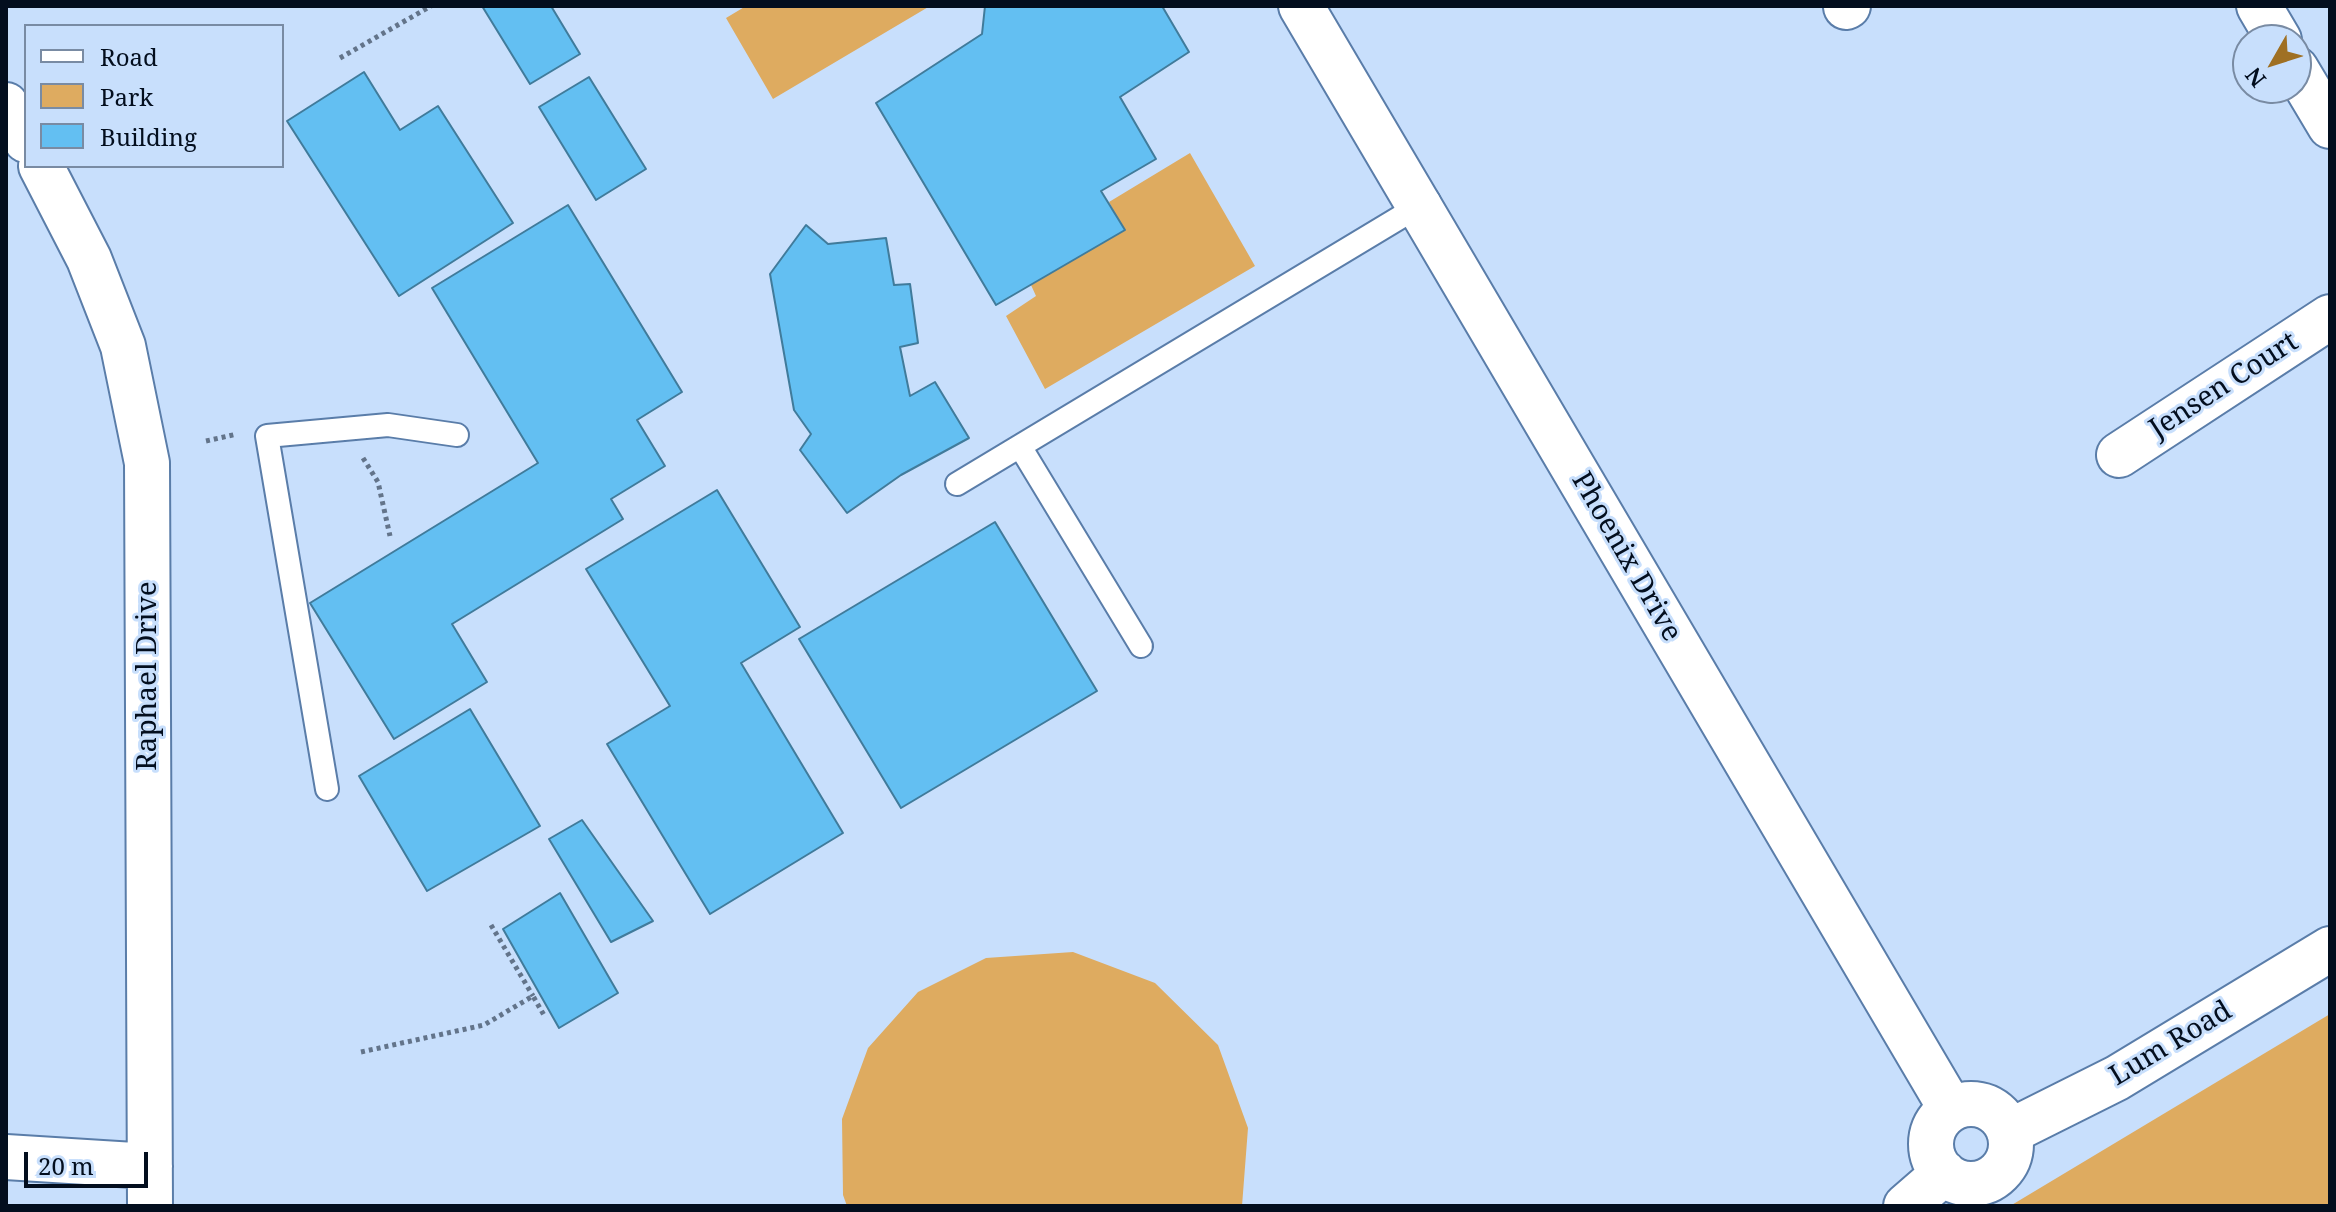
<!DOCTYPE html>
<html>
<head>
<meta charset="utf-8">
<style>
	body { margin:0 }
	#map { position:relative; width:2336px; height:1212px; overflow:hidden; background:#c8dffc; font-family:"Noto Serif",serif }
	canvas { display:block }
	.frame { position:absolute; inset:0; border:8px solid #030e1e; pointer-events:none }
	.legend { position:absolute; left:24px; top:24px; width:260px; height:144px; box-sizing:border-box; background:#c8dffc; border:2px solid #798ba3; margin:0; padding:10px 14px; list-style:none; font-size:24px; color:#030e1e }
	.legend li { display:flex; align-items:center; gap:16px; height:40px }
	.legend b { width:40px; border:2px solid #798ba3 }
	.north { position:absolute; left:2232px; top:24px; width:80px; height:80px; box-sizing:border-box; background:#c8dffc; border:2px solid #798ba3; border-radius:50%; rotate:231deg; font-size:22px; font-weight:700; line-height:32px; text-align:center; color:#030e1e }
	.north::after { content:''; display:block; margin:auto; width:28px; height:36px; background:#9f7023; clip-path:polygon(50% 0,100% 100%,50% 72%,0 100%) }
	.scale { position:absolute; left:24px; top:1152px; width:124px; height:36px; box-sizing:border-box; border:4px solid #030e1e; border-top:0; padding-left:10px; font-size:24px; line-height:28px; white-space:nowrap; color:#030e1e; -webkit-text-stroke:6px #c8dffc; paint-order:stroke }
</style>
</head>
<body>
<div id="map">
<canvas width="2336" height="1212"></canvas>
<div class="frame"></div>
<ul class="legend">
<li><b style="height:10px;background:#fff"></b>Road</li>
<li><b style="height:22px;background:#deab60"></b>Park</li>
<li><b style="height:22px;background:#63bff2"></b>Building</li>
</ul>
<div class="north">N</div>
<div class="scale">20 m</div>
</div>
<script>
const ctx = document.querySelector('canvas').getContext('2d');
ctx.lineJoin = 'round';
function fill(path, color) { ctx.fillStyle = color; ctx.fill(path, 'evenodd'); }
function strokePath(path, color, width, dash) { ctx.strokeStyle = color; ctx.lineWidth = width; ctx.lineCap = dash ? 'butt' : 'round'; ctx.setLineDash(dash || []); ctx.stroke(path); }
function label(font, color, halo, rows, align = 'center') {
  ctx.font = font + ' "Noto Serif",serif'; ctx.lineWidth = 6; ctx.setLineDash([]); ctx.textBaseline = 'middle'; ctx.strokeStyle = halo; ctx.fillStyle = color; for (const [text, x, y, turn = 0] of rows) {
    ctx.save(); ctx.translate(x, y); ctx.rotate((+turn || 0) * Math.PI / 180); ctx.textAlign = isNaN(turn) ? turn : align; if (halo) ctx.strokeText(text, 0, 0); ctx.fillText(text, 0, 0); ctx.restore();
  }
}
fill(new Path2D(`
	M 746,6 L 930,6 L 773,99 L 726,18 Z
	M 1190,153 L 1255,266 L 1045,389 L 1006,316 L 1036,296 L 1031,285 L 1124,230 L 1109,202 Z
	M 1073,952 L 1155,983 L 1218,1045 L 1248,1128 L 1242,1206 L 847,1206 L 843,1195 L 842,1119 L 868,1048 L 918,992 L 986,958 Z
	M 2330,1014 L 2330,1206 L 2010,1206 Z`), '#deab60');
const building = new Path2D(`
	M 482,6 L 551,6 L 580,54 L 530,84 Z
	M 985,6 L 1162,6 L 1189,52 L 1120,97 L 1156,159 L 1101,191 L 1125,230 L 996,305 L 876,103 L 982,34 Z
	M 364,72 L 400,130 L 438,106 L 513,223 L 399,296 L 287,121 Z
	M 589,77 L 646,169 L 596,200 L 539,107 Z
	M 568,205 L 682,392 L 637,420 L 665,466 L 611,499 L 623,519 L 452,624 L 487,682 L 394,739 L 310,603 L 538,463 L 432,288 Z
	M 806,225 L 828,244 L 886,238 L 894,285 L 910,284 L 918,343 L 900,347 L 910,396 L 935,382 L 969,438 L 901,475 L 847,513 L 800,450 L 811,434 L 794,410 L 770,274 Z
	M 717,490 L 800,627 L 741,663 L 843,833 L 710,914 L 607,744 L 670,706 L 586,569 Z
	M 995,522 L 1097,691 L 901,808 L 799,639 Z
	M 470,709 L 540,826 L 427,891 L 359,776 Z
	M 582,820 L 653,921 L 611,942 L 549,839 Z
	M 560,893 L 618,993 L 559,1028 L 503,929 Z`);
fill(building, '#63bff2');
strokePath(building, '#407b9b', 2);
const service = new Path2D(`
	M 1021,448 L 1141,646
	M 957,484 L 1419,206
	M 327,789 L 267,436 L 388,425 L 457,435`);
const minor = new Path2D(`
	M 1301,6 L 1419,206
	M 2259,6 L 2279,40
	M 1846,7 L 1848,6
	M 2296,69 L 2330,126
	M 6,105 L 26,140
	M 41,166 L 89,259 L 123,346 L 147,463 L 150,1206
	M 2119,455 L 2330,317
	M 6,1157 L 150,1166`);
const tertiary = new Path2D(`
	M 1419,206 L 1951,1109
	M1931 1144a40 40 0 1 1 80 0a40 40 0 1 1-80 0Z
	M 2009,1132 L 2117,1078 L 2330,949
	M 1906,1206 L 1944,1173`);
strokePath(service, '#5a7da9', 26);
strokePath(minor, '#5a7da9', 48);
strokePath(tertiary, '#5a7da9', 48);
strokePath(new Path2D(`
	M 340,58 L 431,6
	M 206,441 L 237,434
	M 363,458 L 378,482 L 390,536
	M 491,925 L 533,996
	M 361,1052 L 484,1025 L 533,996 L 545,1017`), '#63748a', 5, [4, 4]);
strokePath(service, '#fff', 22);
strokePath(minor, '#fff', 44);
strokePath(tertiary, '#fff', 44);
label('28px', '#030e1e', '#c8dffc', [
	["Jensen Court",2224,386,-33],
	["Phoenix Drive",1626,557,60],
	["Raphael Drive",148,676,-90],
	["Lum Road",2171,1044,-31]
]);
</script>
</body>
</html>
